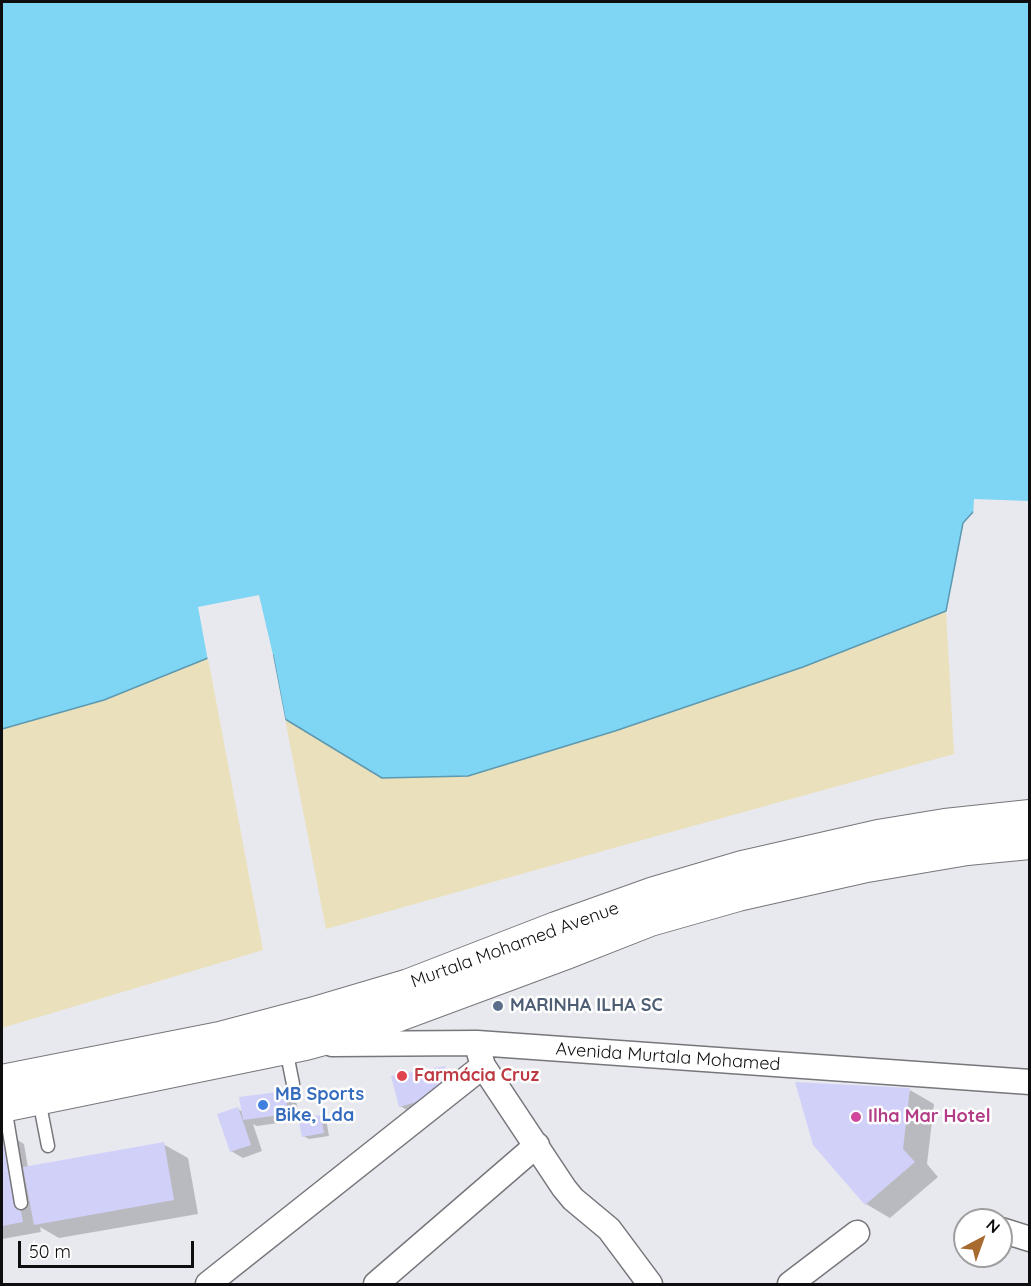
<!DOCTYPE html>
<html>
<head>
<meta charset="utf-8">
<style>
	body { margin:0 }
	#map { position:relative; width:1031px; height:1286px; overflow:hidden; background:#e8e9ef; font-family:Quicksand,sans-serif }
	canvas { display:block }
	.frame { position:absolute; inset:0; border:3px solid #0e0e10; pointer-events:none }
	.north { position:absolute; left:953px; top:1208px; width:60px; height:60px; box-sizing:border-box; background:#fff; border:2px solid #9f9f9f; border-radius:50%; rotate:41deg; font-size:16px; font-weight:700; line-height:24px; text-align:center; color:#0e0e10 }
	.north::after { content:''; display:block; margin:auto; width:21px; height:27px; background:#a86b2f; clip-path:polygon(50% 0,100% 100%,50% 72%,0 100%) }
	.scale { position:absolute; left:18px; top:1241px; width:176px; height:27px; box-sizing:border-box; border:3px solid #0e0e10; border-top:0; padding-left:8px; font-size:18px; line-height:21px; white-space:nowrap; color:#0e0e10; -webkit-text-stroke:4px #fff; paint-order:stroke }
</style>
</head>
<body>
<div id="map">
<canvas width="1031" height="1286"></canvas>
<div class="frame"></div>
<div class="north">N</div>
<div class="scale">50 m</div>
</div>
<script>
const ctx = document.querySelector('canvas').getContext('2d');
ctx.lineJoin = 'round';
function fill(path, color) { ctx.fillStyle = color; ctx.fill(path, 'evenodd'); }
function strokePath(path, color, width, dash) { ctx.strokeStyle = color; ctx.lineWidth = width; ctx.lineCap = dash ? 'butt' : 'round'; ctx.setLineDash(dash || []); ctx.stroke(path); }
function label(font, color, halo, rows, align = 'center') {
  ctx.font = font + ' Quicksand,sans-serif'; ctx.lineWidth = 5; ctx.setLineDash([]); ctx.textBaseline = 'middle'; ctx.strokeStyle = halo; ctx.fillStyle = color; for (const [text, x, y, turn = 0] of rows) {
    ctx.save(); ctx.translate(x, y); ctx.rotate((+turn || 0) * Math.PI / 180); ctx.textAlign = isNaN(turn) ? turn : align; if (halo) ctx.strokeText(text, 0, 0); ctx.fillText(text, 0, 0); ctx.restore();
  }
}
fill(new Path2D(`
	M 946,611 L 954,754 L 635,842 L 326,929 L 285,719 L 382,778 L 615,731 L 803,667 Z
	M 208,658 L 263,950 L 2,1028 L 2,729 L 104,700 Z`), '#eae0bb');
const water = new Path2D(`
	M 2,2 L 1029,2 L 1029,518 L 973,512 L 963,523 L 946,611 L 803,667 L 615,731 L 468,776 L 382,778 L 285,719 L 273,655 L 208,658 L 104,700 L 2,729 Z`);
fill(water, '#7fd5f4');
strokePath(water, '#5d99b0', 1.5);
fill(new Path2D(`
	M 974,499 L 1029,501 L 1030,521 L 974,515 L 973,517 Z
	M 259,595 L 273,655 L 286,723 L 282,719 L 271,659 L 208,661 L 198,607 Z`), '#e8e9ef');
fill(new Path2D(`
	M 445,1068 L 457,1075 L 412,1113 L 400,1106 Z
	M 910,1090 L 934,1104 L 927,1164 L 938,1177 L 890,1218 L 866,1204 Z
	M 284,1092 L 296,1099 L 299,1120 L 321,1116 L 326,1119 L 329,1136 L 309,1139 L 303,1136 L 300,1120 L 257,1126 L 253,1124 L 262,1151 L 243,1158 L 231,1151 L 238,1109 L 243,1112 Z
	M 6,1133 L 24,1144 L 28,1168 L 163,1144 L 188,1158 L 198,1214 L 59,1238 L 40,1227 L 41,1232 L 2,1239 L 2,1134 Z`), '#0003');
fill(new Path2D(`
	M 445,1066 L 450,1087 L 423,1100 L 399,1107 L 391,1076 Z
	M 795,1082 L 910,1088 L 903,1149 L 915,1162 L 865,1205 L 813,1145 Z
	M 285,1091 L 288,1114 L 243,1120 L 239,1097 Z
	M 238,1107 L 251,1145 L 230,1152 L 217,1114 Z
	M 321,1115 L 324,1133 L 302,1137 L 298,1118 Z
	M 6,1132 L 23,1222 L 2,1226 L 2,1133 Z
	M 164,1142 L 174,1200 L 34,1225 L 23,1167 Z`), '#d1d0f9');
const service = new Path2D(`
	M 286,1049 L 293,1084
	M 39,1100 L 48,1146
	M 5,1107 L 21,1203`);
const minor = new Path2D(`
	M 332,1044 L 477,1043 L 1030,1082
	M 479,1052 L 483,1066 L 564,1188 L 573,1199 L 609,1229 L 650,1284
	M 1001,1230 L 1030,1239
	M 208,1284 L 483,1066
	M 376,1284 L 537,1145
	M 790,1284 L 857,1233`);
const tertiary = new Path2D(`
	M 2,1081 L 220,1038 L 311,1014 L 409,985 L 556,928 L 654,893 L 742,867 L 878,836 L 945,825 L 1030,816
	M 2,1106 L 305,1044 L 364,1028 L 566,953 L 650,920 L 738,895 L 867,866 L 967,849 L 1030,843`);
strokePath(service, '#76767b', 15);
strokePath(minor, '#76767b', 27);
strokePath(tertiary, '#76767b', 34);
strokePath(service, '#fff', 12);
strokePath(minor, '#fff', 24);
strokePath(tertiary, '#fff', 32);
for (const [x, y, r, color] of [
	[498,1006,6,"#5c6f8a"],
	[402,1076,6,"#e0444e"],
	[263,1105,6,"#3f7fe0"],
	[856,1117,6,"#d1479c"]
]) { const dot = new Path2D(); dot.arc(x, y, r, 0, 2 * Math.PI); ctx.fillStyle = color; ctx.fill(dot); strokePath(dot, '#fff', 2); }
label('18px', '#0e0e10', '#fff', [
	["Murtala Mohamed Avenue",515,945,-20],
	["Avenida Murtala Mohamed",668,1057,4]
]);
label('bold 18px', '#4e5e75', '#fff', [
	["MARINHA ILHA SC",510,1006]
], 'left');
label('bold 18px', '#be3a42', '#fff', [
	["Farmácia Cruz",414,1076]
], 'left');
label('bold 18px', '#366cbe', '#fff', [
	["MB Sports",275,1095],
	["Bike, Lda",275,1116]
], 'left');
label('bold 18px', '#b23c85', '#fff', [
	["Ilha Mar Hotel",868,1117]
], 'left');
</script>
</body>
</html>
